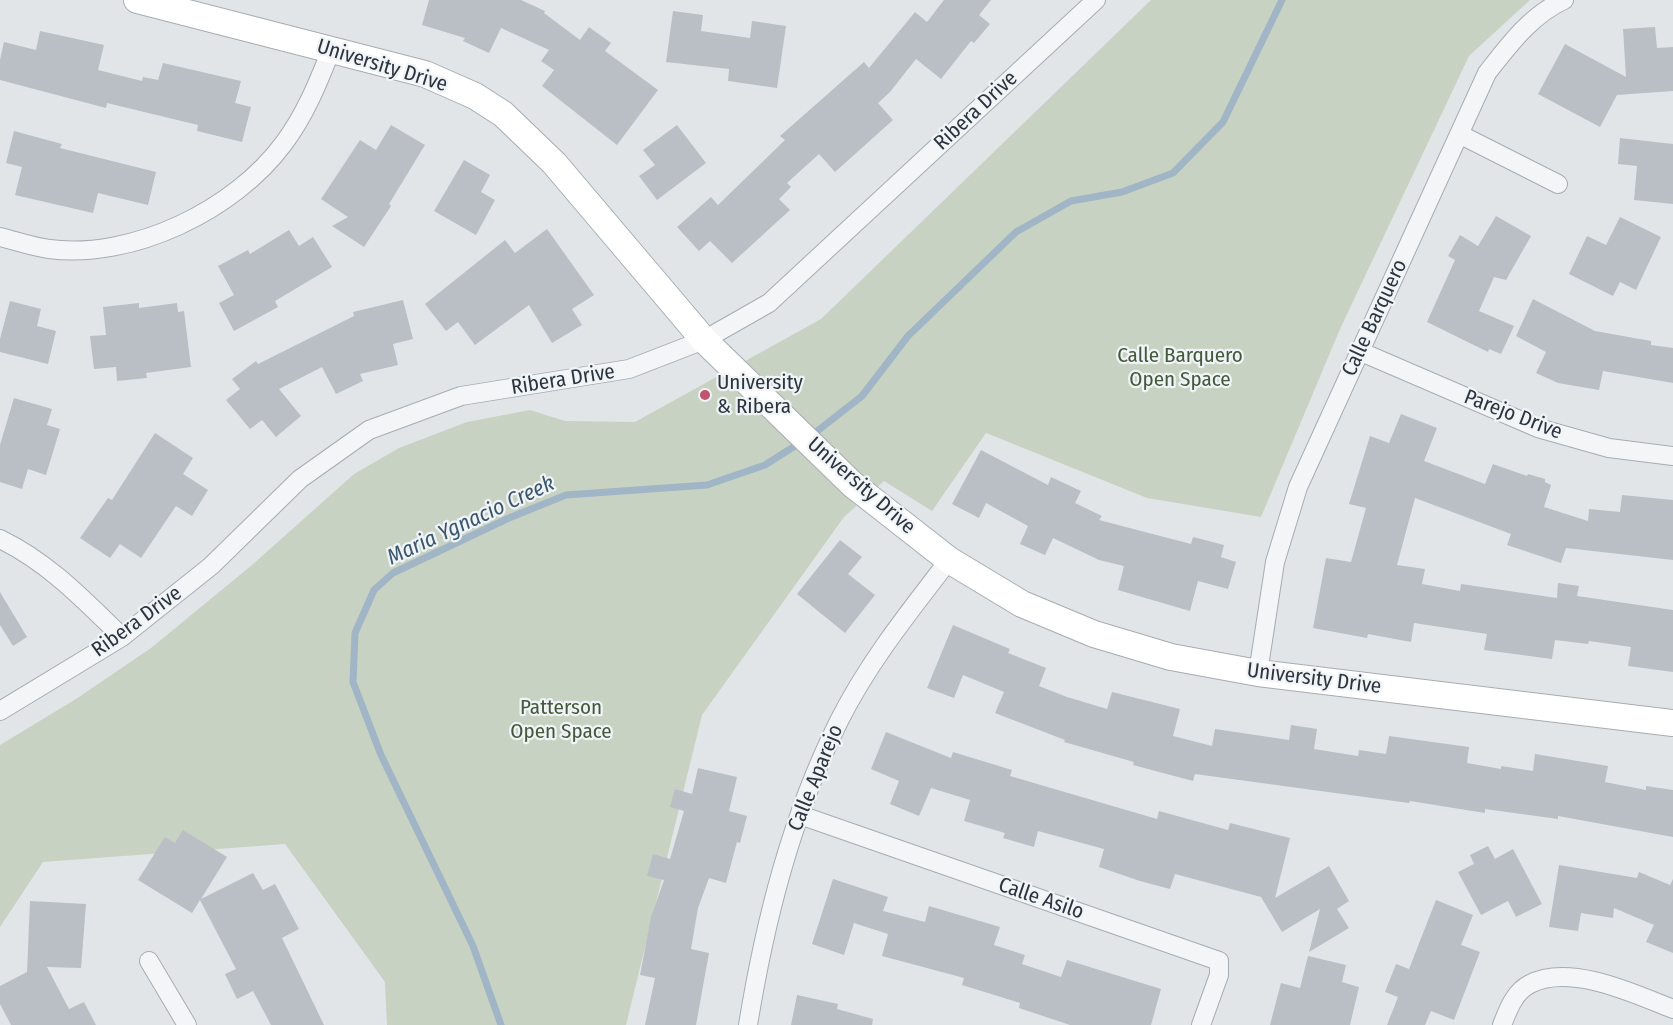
<!DOCTYPE html>
<html>
<head>
<meta charset="utf-8">
<style>
	body { margin:0 }
	canvas { display:block; background:#e1e5e8 }
</style>
</head>
<body>
<canvas width="1673" height="1025"></canvas>
<script>
const ctx = document.querySelector('canvas').getContext('2d');
ctx.lineJoin = 'round';
function fill(path, color) { ctx.fillStyle = color; ctx.fill(path, 'evenodd'); }
function strokePath(path, color, width, dash) { ctx.strokeStyle = color; ctx.lineWidth = width; ctx.lineCap = dash ? 'butt' : 'round'; ctx.setLineDash(dash || []); ctx.stroke(path); }
function label(font, color, halo, rows, align = 'center') {
  ctx.font = font + ' "Fira Sans Condensed",sans-serif'; ctx.lineWidth = 4.5; ctx.setLineDash([]); ctx.textBaseline = 'middle'; ctx.strokeStyle = halo; ctx.fillStyle = color; for (const [text, x, y, turn = 0] of rows) {
    ctx.save(); ctx.translate(x, y); ctx.rotate((+turn || 0) * Math.PI / 180); ctx.textAlign = isNaN(turn) ? turn : align; if (halo) ctx.strokeText(text, 0, 0); ctx.fillText(text, 0, 0); ctx.restore();
  }
}
fill(new Path2D(`
	M 1151,0 L 1530,0 L 1469,56 L 1340,329 L 1261,517 L 1147,498 L 986,433 L 932,511 L 884,481 L 844,517 L 702,715 L 626,1025 L 387,1025 L 385,982 L 285,844 L 43,862 L 0,927 L 0,745 L 76,699 L 151,648 L 252,565 L 354,474 L 399,448 L 467,422 L 530,410 L 565,421 L 635,422 L 821,319 Z`), '#c8d2c3');
strokePath(new Path2D(`
	M 811,436 L 862,396 L 908,336 L 1016,232 L 1071,201 L 1122,192 L 1173,173 L 1223,122 L 1282,0
	M 501,1025 L 473,946 L 381,755 L 353,682 L 355,633 L 374,590 L 393,573 L 509,518 L 566,495 L 707,485 L 765,465 L 801,442`), '#a0b5c5', 7);
fill(new Path2D(`
	M 429,0 L 521,0 L 545,11 L 544,13 L 580,40 L 589,27 L 611,43 L 605,51 L 658,90 L 617,145 L 542,86 L 554,70 L 541,61 L 549,50 L 501,28 L 489,53 L 463,41 L 465,38 L 422,25 Z
	M 944,0 L 991,0 L 979,15 L 990,24 L 974,43 L 971,41 L 941,79 L 916,59 L 890,92 L 878,103 L 893,120 L 835,172 L 819,154 L 787,183 L 791,187 L 779,199 L 790,210 L 732,263 L 710,241 L 699,251 L 677,227 L 711,197 L 718,205 L 785,140 L 780,136 L 864,62 L 869,68 L 915,12 L 927,22 Z
	M 673,11 L 703,15 L 701,31 L 750,38 L 752,21 L 786,26 L 777,88 L 728,81 L 729,69 L 666,62 Z
	M 1655,27 L 1657,48 L 1673,47 L 1673,91 L 1617,95 L 1600,127 L 1538,94 L 1565,44 L 1626,77 L 1623,29 Z
	M 40,31 L 104,45 L 98,70 L 142,81 L 143,77 L 158,80 L 163,63 L 241,81 L 235,103 L 251,107 L 242,142 L 197,131 L 198,125 L 107,103 L 106,108 L 0,80 L 0,60 L 4,42 L 36,50 Z
	M 391,125 L 425,145 L 389,204 L 391,206 L 364,247 L 332,226 L 348,217 L 321,199 L 360,140 L 376,150 Z
	M 677,125 L 706,163 L 657,200 L 639,176 L 655,165 L 643,150 Z
	M 14,131 L 62,144 L 60,148 L 156,172 L 148,205 L 98,193 L 93,213 L 15,195 L 22,167 L 6,163 Z
	M 1620,138 L 1673,144 L 1673,204 L 1634,200 L 1637,166 L 1618,164 Z
	M 464,160 L 490,175 L 481,192 L 495,200 L 476,235 L 434,211 Z
	M 1496,216 L 1531,236 L 1506,280 L 1494,277 L 1479,311 L 1514,326 L 1501,354 L 1489,349 L 1488,352 L 1427,322 L 1455,260 L 1448,256 L 1460,235 L 1478,246 Z
	M 1620,217 L 1661,237 L 1636,290 L 1620,282 L 1613,296 L 1569,274 L 1587,236 L 1606,245 Z
	M 547,229 L 594,295 L 572,309 L 582,325 L 552,343 L 529,305 L 475,345 L 458,322 L 446,331 L 425,304 L 505,240 L 515,253 Z
	M 289,230 L 299,246 L 313,237 L 332,267 L 275,301 L 278,307 L 234,331 L 219,303 L 234,295 L 218,266 L 248,250 L 250,254 Z
	M 1533,299 L 1595,331 L 1651,341 L 1651,345 L 1673,348 L 1673,383 L 1603,371 L 1599,390 L 1558,383 L 1536,373 L 1546,352 L 1516,336 Z
	M 403,300 L 413,339 L 393,344 L 398,365 L 360,374 L 363,381 L 336,394 L 322,367 L 279,389 L 301,416 L 276,437 L 262,420 L 250,429 L 226,400 L 240,389 L 232,379 L 256,361 L 258,364 L 354,316 L 353,312 Z
	M 10,301 L 41,309 L 37,326 L 56,331 L 48,364 L 0,352 L 0,339 Z
	M 139,303 L 139,308 L 177,303 L 178,312 L 184,311 L 191,367 L 146,373 L 147,378 L 117,381 L 116,367 L 94,369 L 90,336 L 106,335 L 103,307 Z
	M 14,398 L 52,409 L 47,425 L 60,429 L 46,475 L 28,469 L 22,489 L 0,482 L 0,445 Z
	M 1401,414 L 1437,428 L 1424,461 L 1485,484 L 1493,464 L 1527,476 L 1528,474 L 1545,479 L 1545,482 L 1551,485 L 1544,507 L 1588,521 L 1589,509 L 1620,512 L 1622,495 L 1673,500 L 1673,560 L 1566,548 L 1561,563 L 1507,545 L 1511,534 L 1415,498 L 1397,565 L 1425,569 L 1422,584 L 1460,591 L 1461,584 L 1557,598 L 1558,583 L 1579,586 L 1577,596 L 1673,610 L 1673,672 L 1628,666 L 1631,647 L 1589,641 L 1588,644 L 1555,640 L 1552,659 L 1484,650 L 1487,634 L 1414,623 L 1411,642 L 1368,634 L 1367,638 L 1313,628 L 1326,558 L 1351,562 L 1366,508 L 1349,504 L 1370,436 L 1389,443 Z
	M 155,433 L 193,458 L 183,474 L 208,490 L 192,516 L 176,506 L 141,558 L 120,544 L 110,558 L 80,538 L 108,498 L 112,500 Z
	M 981,450 L 1048,485 L 1051,477 L 1081,491 L 1075,503 L 1102,516 L 1099,520 L 1191,544 L 1193,537 L 1224,545 L 1221,557 L 1236,562 L 1228,589 L 1198,581 L 1190,611 L 1118,590 L 1124,566 L 1099,560 L 1053,538 L 1045,555 L 1020,544 L 1028,526 L 986,503 L 979,518 L 952,504 Z
	M 840,540 L 862,557 L 848,574 L 875,595 L 845,633 L 797,594 Z
	M 0,592 L 27,637 L 13,646 L 0,625 Z
	M 953,625 L 1010,649 L 1008,653 L 1046,668 L 1039,686 L 1067,697 L 1107,709 L 1112,692 L 1180,709 L 1173,736 L 1212,746 L 1215,729 L 1289,740 L 1291,725 L 1317,729 L 1314,749 L 1358,756 L 1359,750 L 1386,754 L 1389,736 L 1469,747 L 1467,763 L 1501,769 L 1501,766 L 1533,771 L 1535,754 L 1608,766 L 1605,782 L 1646,790 L 1646,786 L 1673,790 L 1673,837 L 1558,816 L 1558,819 L 1485,809 L 1485,813 L 1410,801 L 1409,803 L 1195,774 L 1193,781 L 1133,765 L 1134,762 L 1064,742 L 1065,740 L 995,713 L 1004,692 L 963,675 L 954,698 L 927,688 Z
	M 886,732 L 951,758 L 953,752 L 1012,770 L 1010,776 L 1157,819 L 1159,811 L 1228,830 L 1230,823 L 1290,838 L 1275,898 L 1329,866 L 1349,901 L 1337,909 L 1349,928 L 1309,952 L 1320,909 L 1282,932 L 1261,897 L 1175,874 L 1170,889 L 1140,881 L 1099,867 L 1104,849 L 1038,831 L 1034,847 L 1003,838 L 1005,833 L 964,821 L 970,800 L 931,788 L 919,816 L 890,804 L 899,781 L 871,769 Z
	M 698,768 L 737,777 L 729,811 L 747,816 L 740,843 L 737,842 L 726,883 L 709,878 L 698,908 L 691,949 L 709,953 L 696,1025 L 645,1025 L 655,978 L 640,975 L 651,917 L 664,880 L 647,876 L 653,854 L 670,859 L 684,811 L 670,807 L 675,789 L 692,794 Z
	M 183,830 L 227,857 L 201,899 L 253,873 L 263,890 L 275,884 L 299,929 L 282,938 L 324,1025 L 271,1025 L 253,991 L 237,999 L 225,974 L 236,969 L 200,900 L 192,913 L 138,880 L 165,837 L 175,843 Z
	M 1488,846 L 1495,859 L 1513,849 L 1542,904 L 1516,917 L 1508,901 L 1481,915 L 1458,872 L 1474,864 L 1470,855 Z
	M 1559,865 L 1637,878 L 1639,872 L 1670,885 L 1673,879 L 1673,953 L 1646,942 L 1654,925 L 1614,908 L 1613,918 L 1581,913 L 1578,931 L 1549,927 Z
	M 833,879 L 888,897 L 883,911 L 925,922 L 929,906 L 1000,927 L 994,945 L 1025,955 L 1022,964 L 1061,977 L 1067,960 L 1161,989 L 1151,1025 L 1070,1025 L 1019,1008 L 1020,1003 L 962,985 L 964,978 L 882,956 L 888,934 L 854,923 L 844,955 L 812,944 Z
	M 1436,900 L 1473,915 L 1461,945 L 1480,952 L 1454,1020 L 1431,1011 L 1425,1025 L 1387,1025 L 1398,997 L 1385,992 L 1396,964 L 1409,969 Z
	M 30,901 L 86,904 L 81,968 L 47,967 L 69,1009 L 84,1002 L 96,1025 L 11,1025 L 0,1004 L 0,986 L 27,972 Z
	M 1308,956 L 1346,965 L 1342,982 L 1359,987 L 1350,1025 L 1270,1025 L 1281,983 L 1300,988 Z
	M 797,995 L 838,1004 L 837,1009 L 873,1019 L 872,1025 L 791,1025 Z`), '#b9bfc5');
const street = new Path2D(`
	M 1459,134 L 1558,184
	M 0,237 C 16,241 33,247 49,249 C 132,260 235,210 284,143 C 305,115 318,83 331,50
	M 1359,351 L 1538,428 L 1609,448 L 1673,456
	M 0,539 C 48,562 84,600 122,637
	M 1258,673 L 1275,562 L 1298,487 L 1487,73 C 1509,45 1531,15 1564,0
	M 0,711 L 122,637 L 211,566 L 300,479 L 369,430 L 461,396 L 629,369 L 704,340 L 769,303 L 1096,0
	M 800,815 L 1219,961 L 1219,975 L 1201,1025
	M 149,961 L 187,1025
	M 748,1025 C 765,921 791,817 839,721 C 868,663 909,612 949,560
	M 1502,1025 C 1508,1010 1514,992 1530,984 C 1570,963 1635,994 1673,1009`);
const secondary = new Path2D(`
	M 137,0 L 425,74 L 475,96 L 503,114 L 554,163 L 704,340 L 852,484 L 949,560 L 1022,604 L 1094,634 L 1171,657 L 1258,673 L 1673,723`);
strokePath(street, '#a7acb2', 20);
strokePath(secondary, '#a7acb2', 28);
strokePath(street, '#f4f5f7', 18);
strokePath(secondary, '#fff', 26);
for (const [x, y, r, color] of [
	[705,395,6,"#c1536e"]
]) { const dot = new Path2D(); dot.arc(x, y, r, 0, 2 * Math.PI); ctx.fillStyle = color; ctx.fill(dot); strokePath(dot, '#f1f4f6', 2); }
label('21px', '#2b343f', '#f1f4f6', [
	["University Drive",382,66,17],
	["Ribera Drive",976,111,-43],
	["Calle Barquero",1375,318,-65],
	["Ribera Drive",563,380,-9],
	["Parejo Drive",1513,415,21],
	["University Drive",861,486,41],
	["Ribera Drive",137,622,-36],
	["University Drive",1314,679,7],
	["Calle Aparejo",816,778,-68],
	["Calle Asilo",1041,899,19]
]);
label('21px', '#43593a', '#f1f4f6', [
	["Calle Barquero",1180,356],
	["Open Space",1180,380],
	["Patterson",561,708],
	["Open Space",561,732]
]);
label('21px', '#2b343f', '#f1f4f6', [
	["University",717,383],
	["& Ribera",717,407]
], 'left');
label('italic 22px', '#39566e', '#f1f4f6', [
	["Maria Ygnacio Creek",471,521,-25]
]);
</script>
</body>
</html>
